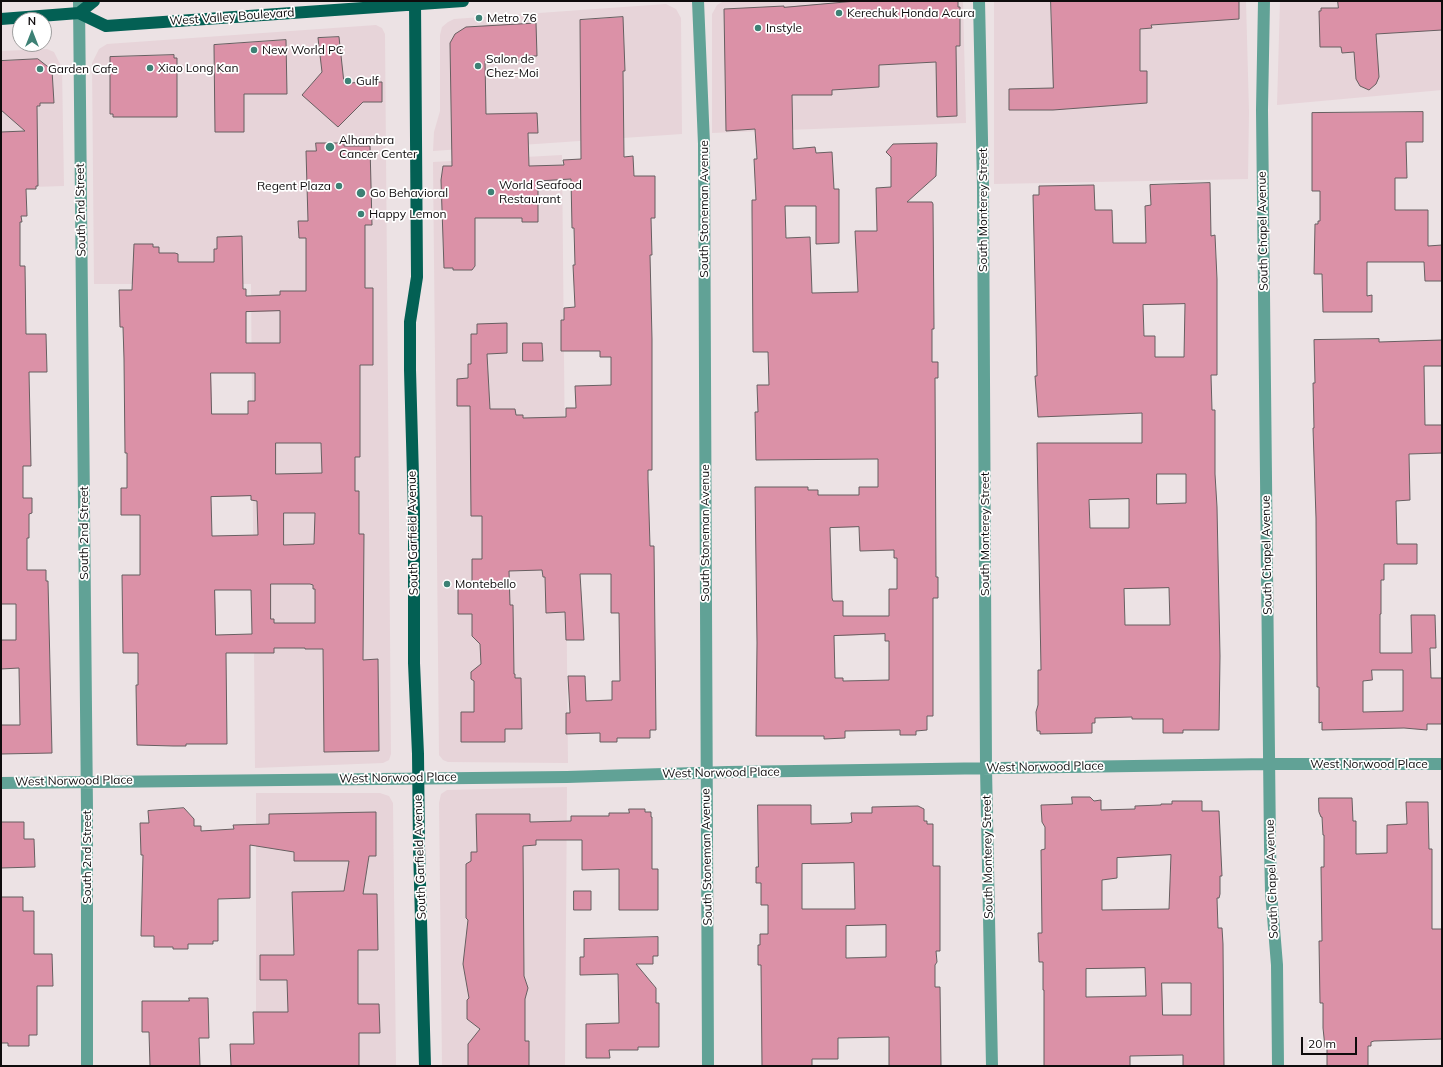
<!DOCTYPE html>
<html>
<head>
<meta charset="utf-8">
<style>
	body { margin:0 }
	#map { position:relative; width:1443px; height:1067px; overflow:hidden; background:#ece2e4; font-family:Mulish,sans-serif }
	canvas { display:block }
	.frame { position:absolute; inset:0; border:2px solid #0f0c0d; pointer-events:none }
	.north { position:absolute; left:12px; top:12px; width:40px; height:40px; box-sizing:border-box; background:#fff; border:1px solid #9f9e9e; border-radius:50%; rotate:0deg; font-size:11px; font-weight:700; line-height:16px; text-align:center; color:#0f0c0d }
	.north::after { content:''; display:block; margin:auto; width:14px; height:18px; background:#3d8175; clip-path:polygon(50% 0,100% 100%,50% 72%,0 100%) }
	.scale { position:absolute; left:1301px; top:1037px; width:56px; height:18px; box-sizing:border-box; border:2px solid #0f0c0d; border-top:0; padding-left:5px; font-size:12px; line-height:14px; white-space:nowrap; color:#0f0c0d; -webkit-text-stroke:3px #fff; paint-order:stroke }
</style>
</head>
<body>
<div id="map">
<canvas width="1443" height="1067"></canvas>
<div class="frame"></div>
<div class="north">N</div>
<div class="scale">20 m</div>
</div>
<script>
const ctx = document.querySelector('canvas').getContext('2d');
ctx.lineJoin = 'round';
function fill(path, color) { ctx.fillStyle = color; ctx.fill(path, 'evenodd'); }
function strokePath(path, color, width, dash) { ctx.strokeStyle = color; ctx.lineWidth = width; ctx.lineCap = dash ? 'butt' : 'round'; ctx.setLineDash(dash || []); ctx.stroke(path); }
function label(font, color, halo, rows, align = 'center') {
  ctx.font = font + ' Mulish,sans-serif'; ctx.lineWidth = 3.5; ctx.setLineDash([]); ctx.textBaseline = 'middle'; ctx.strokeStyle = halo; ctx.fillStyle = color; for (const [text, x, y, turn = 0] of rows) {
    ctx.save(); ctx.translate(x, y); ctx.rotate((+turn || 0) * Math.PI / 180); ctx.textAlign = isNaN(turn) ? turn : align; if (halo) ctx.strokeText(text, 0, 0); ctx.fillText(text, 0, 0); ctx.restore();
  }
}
fill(new Path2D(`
	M 724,1 L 963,1 L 966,123 L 712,133 L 712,14 L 717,5 Z
	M 994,1 L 1246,1 L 1249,112 L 1248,179 L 994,184 Z
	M 1280,1 L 1442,1 L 1442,90 L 1277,105 Z
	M 666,4 L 676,9 L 681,18 L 682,134 L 433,151 L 434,132 L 440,111 L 440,35 L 442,27 L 448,22 L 454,19 Z
	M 376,25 L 382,28 L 385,34 L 391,754 L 389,760 L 383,763 L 255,768 L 251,284 L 94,284 L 92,63 L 99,49 L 107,44 Z
	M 47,49 L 54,52 L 62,68 L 64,186 L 1,188 L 1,51 Z
	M 562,155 L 568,763 L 448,762 L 443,760 L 439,755 L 433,162 Z
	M 567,787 L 565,1066 L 442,1066 L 439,803 L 441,794 L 447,790 Z
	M 256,793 L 380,793 L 389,796 L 393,803 L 396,1066 L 256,1066 Z`), '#e7d4d9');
const building = new Path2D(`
	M 857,1 L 958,1 L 958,7 L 960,7 L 960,46 L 956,46 L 957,116 L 937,117 L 936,62 L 879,65 L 879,87 L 832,90 L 832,95 L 792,95 L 793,149 L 815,147 L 816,153 L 832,152 L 834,189 L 839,189 L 839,243 L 816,244 L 816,206 L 785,206 L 786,238 L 810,237 L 812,293 L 858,292 L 855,231 L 877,231 L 876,188 L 891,187 L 891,157 L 886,152 L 893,144 L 937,143 L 936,176 L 907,202 L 932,202 L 933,204 L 934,329 L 932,329 L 932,362 L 938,362 L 938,378 L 935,378 L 936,577 L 938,577 L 938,598 L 933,598 L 933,716 L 927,716 L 927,730 L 916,731 L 916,735 L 900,735 L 900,730 L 845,731 L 845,738 L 824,739 L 824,736 L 756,736 L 757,643 L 755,487 L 808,487 L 808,490 L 818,490 L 818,495 L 859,495 L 859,487 L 878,487 L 878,459 L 756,460 L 755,412 L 758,412 L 757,385 L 769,385 L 768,352 L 753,352 L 752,211 L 752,200 L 756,200 L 754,159 L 757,159 L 755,129 L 726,131 L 724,9 L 784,6 L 784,7 ZM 859,527 L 860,551 L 894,550 L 894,558 L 897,558 L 897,589 L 889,589 L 889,616 L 843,616 L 843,601 L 833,601 L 832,598 L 830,528 ZM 885,634 L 885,641 L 889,641 L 889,680 L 843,681 L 843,678 L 835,678 L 834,636 Z
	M 1051,1 L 1239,1 L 1239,19 L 1151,25 L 1152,28 L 1140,29 L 1140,71 L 1147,71 L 1147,103 L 1053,110 L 1009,110 L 1009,89 L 1053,88 Z
	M 1338,1 L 1442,1 L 1442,30 L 1376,34 L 1379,77 L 1376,84 L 1369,90 L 1360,86 L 1356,79 L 1354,52 L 1342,53 L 1341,47 L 1320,47 L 1319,11 L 1321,11 L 1321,8 L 1338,8 Z
	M 623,17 L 625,71 L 623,71 L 624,157 L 633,156 L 634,176 L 655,176 L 655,218 L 651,218 L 652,255 L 650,255 L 652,339 L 652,470 L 648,470 L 648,479 L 650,546 L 654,546 L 656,730 L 650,730 L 650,738 L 617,738 L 617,742 L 600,742 L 600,733 L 566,734 L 566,713 L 570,713 L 568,676 L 585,676 L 586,701 L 612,700 L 612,681 L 620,681 L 619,613 L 611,613 L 611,574 L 580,574 L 584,640 L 566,640 L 565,612 L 546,613 L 545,577 L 543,577 L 542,570 L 509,571 L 510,605 L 513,605 L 514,674 L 515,674 L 515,678 L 521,678 L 522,729 L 505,729 L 505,742 L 461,742 L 461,712 L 474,712 L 474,681 L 471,679 L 471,672 L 481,664 L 480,644 L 472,636 L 472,614 L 458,614 L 458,582 L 472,582 L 472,559 L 482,559 L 482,516 L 471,516 L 470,406 L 457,406 L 457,379 L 468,378 L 468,364 L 471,364 L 471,334 L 477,334 L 477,324 L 507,323 L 507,353 L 487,354 L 490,409 L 515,409 L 516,415 L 523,415 L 523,418 L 566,417 L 566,408 L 576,408 L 575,386 L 611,385 L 611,357 L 600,357 L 600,351 L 561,351 L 561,320 L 564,320 L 564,308 L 575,307 L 573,265 L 575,265 L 574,228 L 572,228 L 571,179 L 538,181 L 538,222 L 522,222 L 522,218 L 475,218 L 475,266 L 472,270 L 453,270 L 453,268 L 444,268 L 441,180 L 443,166 L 452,166 L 450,43 L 455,34 L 466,27 L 536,23 L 537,56 L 526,56 L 526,60 L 485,61 L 486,114 L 537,113 L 538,133 L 528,133 L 529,166 L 564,165 L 563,160 L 581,159 L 580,20 Z
	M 339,37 L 344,83 L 382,82 L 382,102 L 363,102 L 338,127 L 302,95 L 322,72 L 318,38 Z
	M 286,40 L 287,94 L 244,94 L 244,132 L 215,132 L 214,45 Z
	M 174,55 L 174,58 L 177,58 L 177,117 L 113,117 L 113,114 L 110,114 L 110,57 Z
	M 38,59 L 52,70 L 54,103 L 40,103 L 40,106 L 37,106 L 38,186 L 36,186 L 36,189 L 26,189 L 27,216 L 21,216 L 22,222 L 20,222 L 20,266 L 25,266 L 26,334 L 46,334 L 47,372 L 29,372 L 31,466 L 23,466 L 23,498 L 32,498 L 32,513 L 29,514 L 29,538 L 27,538 L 27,570 L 46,570 L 46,581 L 48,581 L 52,753 L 1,754 L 1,725 L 20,725 L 19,668 L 1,669 L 1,640 L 16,640 L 16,604 L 1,604 L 1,132 L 25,131 L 1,110 L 1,61 Z
	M 1423,112 L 1423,142 L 1406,142 L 1407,178 L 1395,178 L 1395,210 L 1428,210 L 1428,246 L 1442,245 L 1442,281 L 1425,281 L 1424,262 L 1367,262 L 1367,296 L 1372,295 L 1372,312 L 1323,312 L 1322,274 L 1314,274 L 1315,224 L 1318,224 L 1318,221 L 1320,221 L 1320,191 L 1312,191 L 1312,113 Z
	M 316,143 L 344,143 L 344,146 L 370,146 L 372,225 L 365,225 L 365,288 L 373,288 L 373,365 L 360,365 L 360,457 L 355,457 L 355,491 L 359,491 L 359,534 L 364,534 L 363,660 L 378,659 L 379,751 L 324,752 L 323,649 L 305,649 L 305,648 L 274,648 L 274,653 L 226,653 L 227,744 L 186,744 L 186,746 L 173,746 L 137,745 L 136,685 L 138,685 L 138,653 L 123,653 L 122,575 L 140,575 L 140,515 L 121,515 L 121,488 L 127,488 L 127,453 L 125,453 L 124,359 L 123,327 L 120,327 L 119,290 L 132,290 L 134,244 L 153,244 L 153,247 L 159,247 L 159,253 L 175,253 L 178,254 L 178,262 L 214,262 L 214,249 L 217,249 L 217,237 L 242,236 L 243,289 L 246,289 L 246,296 L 280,295 L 280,291 L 306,291 L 306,238 L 299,238 L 298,221 L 308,221 L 306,151 L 316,151 ZM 280,311 L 280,343 L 246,343 L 246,312 ZM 211,373 L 255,373 L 255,401 L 248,401 L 248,414 L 212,414 ZM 276,443 L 321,443 L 322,473 L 276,474 ZM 251,496 L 251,500 L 257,501 L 258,535 L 212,536 L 211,497 ZM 284,513 L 315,513 L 314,544 L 284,545 ZM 271,584 L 310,584 L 313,585 L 313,589 L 315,589 L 315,623 L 274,623 L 274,619 L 271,619 ZM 215,590 L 251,590 L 252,634 L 216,635 Z
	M 1210,183 L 1211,236 L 1215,235 L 1217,279 L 1217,375 L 1211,375 L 1212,410 L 1215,410 L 1215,474 L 1217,507 L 1220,656 L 1219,730 L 1183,730 L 1183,733 L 1163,733 L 1163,719 L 1132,719 L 1132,717 L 1095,718 L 1095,723 L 1092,723 L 1092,733 L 1040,734 L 1040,731 L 1037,731 L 1036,712 L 1038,705 L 1038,670 L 1041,670 L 1037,443 L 1142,443 L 1142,413 L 1038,417 L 1035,376 L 1037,376 L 1036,327 L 1033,195 L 1039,195 L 1039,186 L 1094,185 L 1095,210 L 1112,210 L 1113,243 L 1146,243 L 1145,206 L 1151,205 L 1150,185 ZM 1185,304 L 1184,357 L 1155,357 L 1155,336 L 1144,336 L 1143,305 ZM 1157,474 L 1186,474 L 1186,503 L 1157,504 ZM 1129,499 L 1129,528 L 1090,528 L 1089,500 ZM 1169,588 L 1170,625 L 1125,625 L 1124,589 Z
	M 1379,339 L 1379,342 L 1442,340 L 1442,366 L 1424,366 L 1425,425 L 1442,425 L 1442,453 L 1409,454 L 1410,500 L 1396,501 L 1397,544 L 1417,544 L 1417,564 L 1384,564 L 1384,580 L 1381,580 L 1381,614 L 1380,614 L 1380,653 L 1412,653 L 1411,615 L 1435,615 L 1436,648 L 1430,648 L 1431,678 L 1442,678 L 1442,724 L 1427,724 L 1427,730 L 1404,728 L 1322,730 L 1322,722 L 1319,723 L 1319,687 L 1317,687 L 1316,518 L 1313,428 L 1314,428 L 1313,383 L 1315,383 L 1314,340 ZM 1372,670 L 1403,670 L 1403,711 L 1363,712 L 1363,681 L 1372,680 Z
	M 523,343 L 542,343 L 543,361 L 523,361 Z
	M 1072,797 L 1090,797 L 1094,801 L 1101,800 L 1101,810 L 1135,809 L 1135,806 L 1161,805 L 1161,804 L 1172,804 L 1172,801 L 1202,801 L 1202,811 L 1219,811 L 1222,876 L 1220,876 L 1220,894 L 1219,898 L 1217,898 L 1218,928 L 1222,928 L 1223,944 L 1224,1066 L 1183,1066 L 1183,1055 L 1130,1056 L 1130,1066 L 1044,1066 L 1044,990 L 1043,990 L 1043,962 L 1039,962 L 1038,933 L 1042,933 L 1041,850 L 1045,849 L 1045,827 L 1042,822 L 1041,805 L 1072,804 ZM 1171,855 L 1169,909 L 1102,910 L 1102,880 L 1117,878 L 1117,858 ZM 1145,968 L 1146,996 L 1086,997 L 1086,969 ZM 1162,983 L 1191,983 L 1191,1015 L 1163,1015 Z
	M 1319,798 L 1352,798 L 1353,821 L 1356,821 L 1356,854 L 1387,853 L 1387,825 L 1407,824 L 1406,802 L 1428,802 L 1429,849 L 1432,849 L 1432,929 L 1442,929 L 1442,1039 L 1374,1041 L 1371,1042 L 1371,1046 L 1368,1046 L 1368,1066 L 1327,1066 L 1327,1047 L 1325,1047 L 1323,1028 L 1323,1003 L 1320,1003 L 1319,941 L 1322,941 L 1321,867 L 1324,867 L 1324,835 L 1323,835 L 1322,817 L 1321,817 L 1319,812 Z
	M 758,805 L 811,805 L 811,824 L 849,823 L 852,822 L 851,813 L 872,813 L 872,807 L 918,806 L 924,809 L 924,821 L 927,821 L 927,824 L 933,824 L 933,866 L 940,866 L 940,951 L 936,951 L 937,962 L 935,965 L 935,987 L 940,987 L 941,1066 L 889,1066 L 889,1037 L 838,1038 L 838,1059 L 812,1059 L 812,1066 L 762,1066 L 761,965 L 758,965 L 758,945 L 760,945 L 760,934 L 768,934 L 768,905 L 761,905 L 761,883 L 756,883 L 756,867 L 758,867 ZM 854,863 L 855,909 L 802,909 L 802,864 ZM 886,925 L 886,957 L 846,958 L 846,926 Z
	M 184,808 L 194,819 L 194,826 L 201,826 L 201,831 L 234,829 L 233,825 L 269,824 L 269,814 L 376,812 L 376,856 L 369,856 L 363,894 L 377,894 L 378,950 L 358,950 L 358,1004 L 379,1004 L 380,1033 L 359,1033 L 359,1066 L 231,1066 L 230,1044 L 254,1044 L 253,1012 L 288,1012 L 287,980 L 260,980 L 260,955 L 294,955 L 292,892 L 344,891 L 349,861 L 294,861 L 294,852 L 250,845 L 250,898 L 218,899 L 218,941 L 213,941 L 213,944 L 188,944 L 188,949 L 173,949 L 173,947 L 154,947 L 154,936 L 141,936 L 143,855 L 141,855 L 140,823 L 149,823 L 148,811 Z
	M 629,809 L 645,809 L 645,812 L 651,812 L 651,817 L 652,817 L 652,869 L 658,869 L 658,910 L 619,910 L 619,869 L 582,870 L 582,840 L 536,840 L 536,845 L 523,846 L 524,976 L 528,988 L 525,999 L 525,1041 L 529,1041 L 529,1066 L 468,1066 L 468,1044 L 480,1029 L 467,1019 L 467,1000 L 469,998 L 463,964 L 468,920 L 466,918 L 466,864 L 471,861 L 471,852 L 477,852 L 476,814 L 530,814 L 530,822 L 571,821 L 571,816 L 609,816 L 609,813 L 629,813 Z
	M 1,822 L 24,822 L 24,839 L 34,839 L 35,867 L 1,868 Z
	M 574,891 L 591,891 L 591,910 L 574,910 Z
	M 1,897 L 23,897 L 23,911 L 34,911 L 34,954 L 52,954 L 53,986 L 37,986 L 37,1035 L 29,1035 L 29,1046 L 8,1046 L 8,1043 L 1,1043 Z
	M 658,937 L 658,956 L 653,956 L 653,964 L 636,964 L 656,988 L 656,1003 L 659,1003 L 659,1047 L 638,1047 L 638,1050 L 609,1050 L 610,1058 L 586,1058 L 586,1024 L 619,1023 L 618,974 L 580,975 L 580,957 L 584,957 L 584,939 Z
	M 189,998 L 208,998 L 209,1038 L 199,1038 L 200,1066 L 150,1066 L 149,1032 L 142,1032 L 142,1001 L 189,1001 Z`);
fill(building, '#db91a7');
strokePath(building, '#675f61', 1);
strokePath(new Path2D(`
	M 79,1 L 87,809 L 87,1066
	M 698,1 L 704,144 L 708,1066
	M 979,1 L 983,186 L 986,768 L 992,1066
	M 1264,1 L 1262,110 L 1270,846 L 1271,892 L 1277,965 L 1278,1066
	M 1,783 L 567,777 L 728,772 L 1269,764 L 1442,764`), '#61a296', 12);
strokePath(new Path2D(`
	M 415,1 L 417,277 L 410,322 L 410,370 L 414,512 L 414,663 L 418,754 L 419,847 L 425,1066
	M 79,13 L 94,1
	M 1,19 L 79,13 L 106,26 L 463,1`), '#036054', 12);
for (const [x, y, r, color] of [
	[839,13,4,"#3d8175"],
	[479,18,4,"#3d8175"],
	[758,28,4,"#3d8175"],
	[254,50,4,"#3d8175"],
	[478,66,4,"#3d8175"],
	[150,68,4,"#3d8175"],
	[40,69,4,"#3d8175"],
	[348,81,4,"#3d8175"],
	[330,147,5,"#3d8175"],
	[339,186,4,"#3d8175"],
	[491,192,4,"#3d8175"],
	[361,193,5,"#3d8175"],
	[361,214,4,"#3d8175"],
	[447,584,4,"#3d8175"]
]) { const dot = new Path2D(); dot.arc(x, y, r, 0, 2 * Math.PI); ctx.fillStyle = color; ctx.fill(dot); strokePath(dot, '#fff', 1.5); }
label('12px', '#0f0c0d', '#fff', [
	["Kerechuk Honda Acura",847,13],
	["Metro 76",487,18],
	["Instyle",766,28],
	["New World PC",262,50],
	["Salon de",486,59],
	["Chez-Moi",486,73],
	["Xiao Long Kan",158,68],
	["Garden Cafe",48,69],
	["Gulf",356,81],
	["Alhambra",339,140],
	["Cancer Center",339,154],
	["World Seafood",499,185],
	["Restaurant",499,199],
	["Regent Plaza",331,186,"right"],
	["Go Behavioral",370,193],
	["Happy Lemon",369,214],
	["Montebello",455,584]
], 'left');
label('12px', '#0f0c0d', '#fff', [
	["West Valley Boulevard",232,17,-4],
	["South Stoneman Avenue",704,209,-90],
	["South 2nd Street",81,210,-91],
	["South Monterey Street",983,210,-90],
	["South Chapel Avenue",1263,231,-91],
	["South 2nd Street",84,533,-90],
	["South Garfield Avenue",413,533,-91],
	["South Stoneman Avenue",705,533,-90],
	["South Monterey Street",985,534,-90],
	["South Chapel Avenue",1267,555,-91],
	["West Norwood Place",1369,764],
	["West Norwood Place",1045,767,-1],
	["West Norwood Place",721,773,-1],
	["West Norwood Place",398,778,-1],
	["West Norwood Place",74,781,-1],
	["South 2nd Street",87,857,-90],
	["South Garfield Avenue",420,857,-92],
	["South Stoneman Avenue",707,857,-91],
	["South Monterey Street",988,857,-91],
	["South Chapel Avenue",1272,879,-92]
]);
</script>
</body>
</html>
